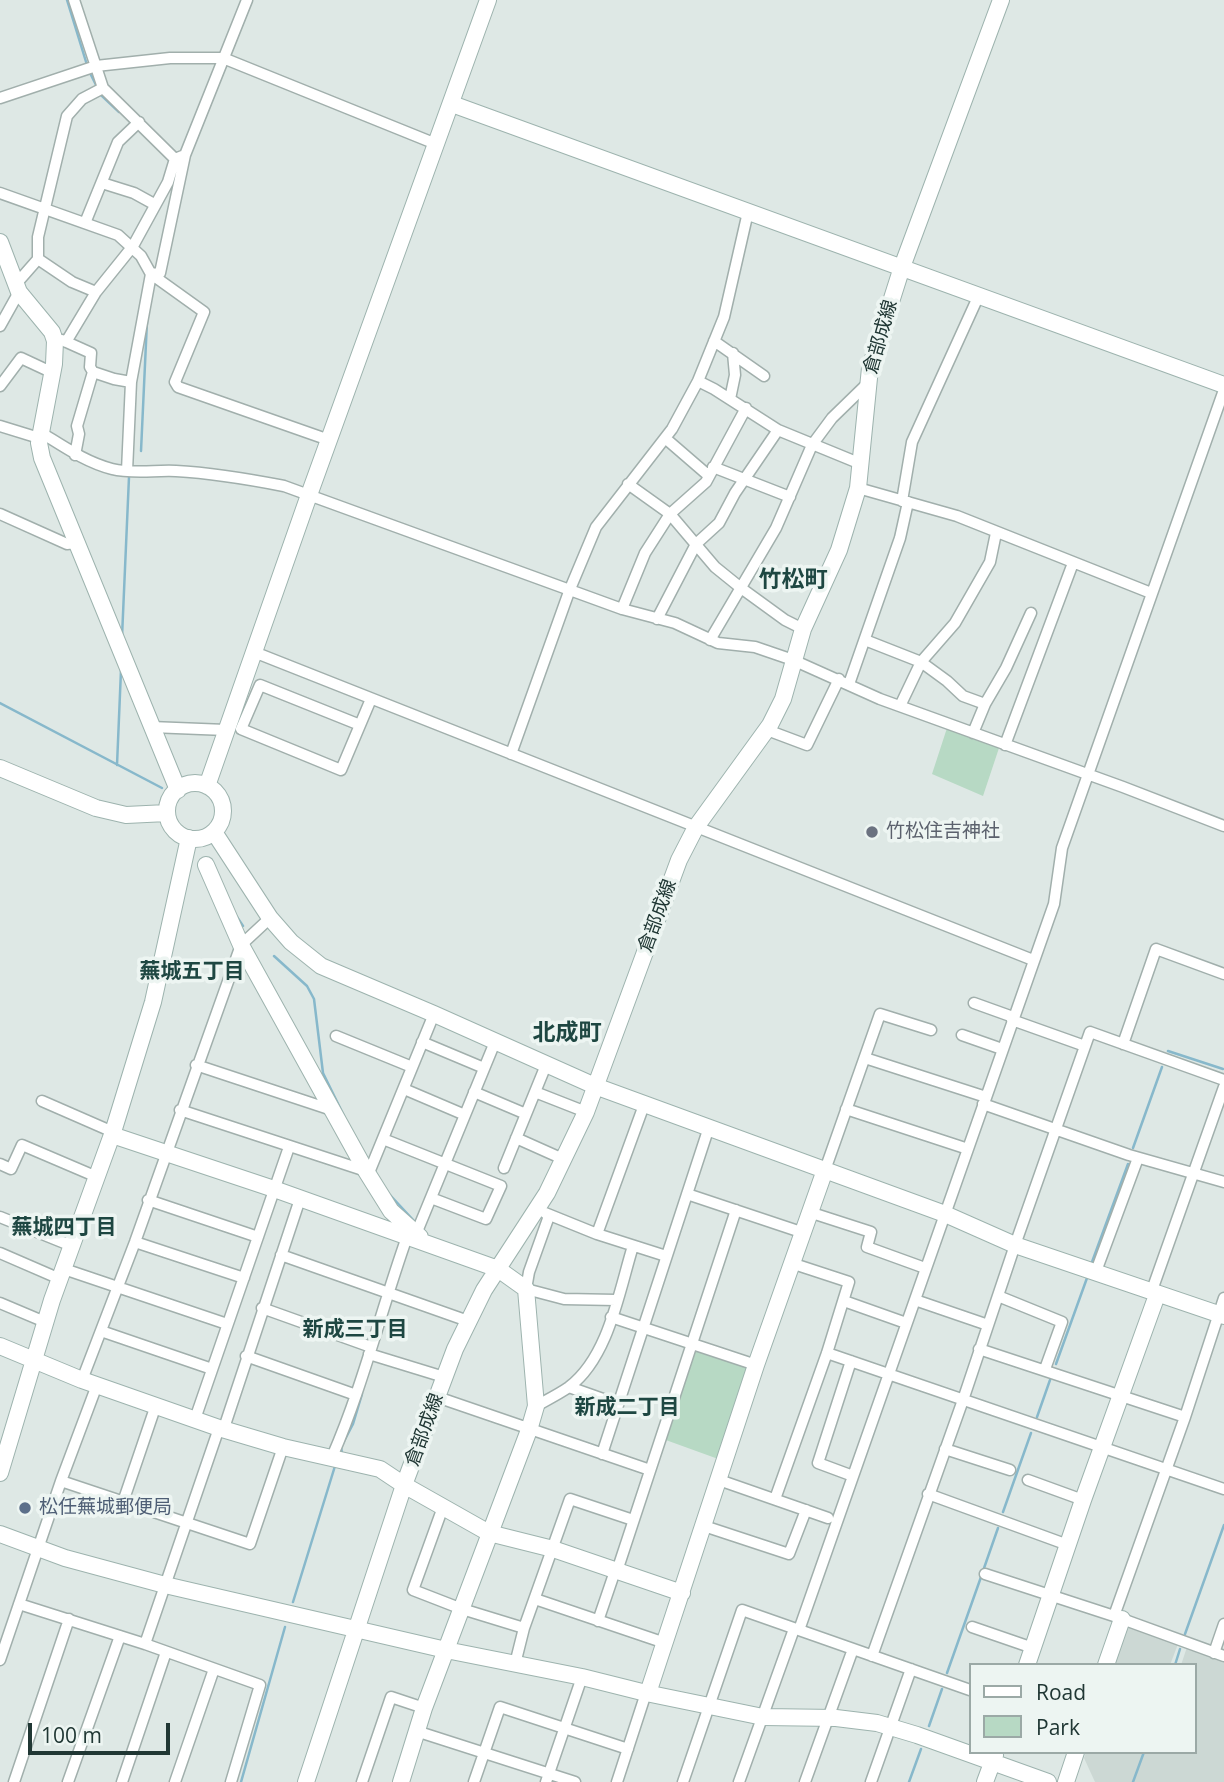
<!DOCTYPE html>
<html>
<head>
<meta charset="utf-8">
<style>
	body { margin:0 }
	#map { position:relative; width:1224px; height:1782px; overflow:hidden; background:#dee8e5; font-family:"Open Sans",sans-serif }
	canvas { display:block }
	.legend { position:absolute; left:969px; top:1663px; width:228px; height:91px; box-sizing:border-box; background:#edf5f2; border:2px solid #9ba9a6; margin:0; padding:9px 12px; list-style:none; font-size:21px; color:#203734 }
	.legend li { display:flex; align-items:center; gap:14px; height:35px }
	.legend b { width:35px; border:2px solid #9ba9a6 }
	.scale { position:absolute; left:28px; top:1723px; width:142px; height:32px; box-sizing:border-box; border:4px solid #203734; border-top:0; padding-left:9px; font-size:21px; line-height:24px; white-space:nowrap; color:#203734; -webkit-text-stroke:5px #edf5f2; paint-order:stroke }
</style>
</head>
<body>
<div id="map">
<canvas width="1224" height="1782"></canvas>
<ul class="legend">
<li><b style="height:9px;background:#fff"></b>Road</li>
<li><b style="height:19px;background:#b7d9c4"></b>Park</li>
</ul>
<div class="scale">100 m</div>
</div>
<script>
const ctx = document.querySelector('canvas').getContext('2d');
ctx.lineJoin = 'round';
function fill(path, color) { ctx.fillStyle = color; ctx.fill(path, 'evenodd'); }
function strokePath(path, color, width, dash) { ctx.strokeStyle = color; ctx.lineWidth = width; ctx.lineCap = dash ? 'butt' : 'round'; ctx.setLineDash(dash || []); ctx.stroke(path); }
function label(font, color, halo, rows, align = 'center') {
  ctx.font = font + ' "Open Sans","Noto Sans JP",sans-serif'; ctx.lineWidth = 7; ctx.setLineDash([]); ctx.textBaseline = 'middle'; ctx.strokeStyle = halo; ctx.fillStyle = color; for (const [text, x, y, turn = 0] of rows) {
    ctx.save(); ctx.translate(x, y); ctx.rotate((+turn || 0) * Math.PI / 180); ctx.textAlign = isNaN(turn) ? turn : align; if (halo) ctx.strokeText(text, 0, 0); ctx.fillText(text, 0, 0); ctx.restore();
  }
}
fill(new Path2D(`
	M 1130,1627 L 1178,1644 L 1170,1665 L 1115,1665 L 1127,1629 Z
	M 1187,1647 L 1224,1661 L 1224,1782 L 1095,1782 L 1084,1758 L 1086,1752 L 1194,1752 L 1194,1665 L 1181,1665 Z`), '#ccd8d4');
fill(new Path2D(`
	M 947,728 L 999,748 L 983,796 L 932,774 Z
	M 693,1350 L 750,1369 L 721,1460 L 663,1439 Z`), '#b7d9c4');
strokePath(new Path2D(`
	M 67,0 L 87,65
	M 91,75 L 98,89
	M 101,95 L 119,112
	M 141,451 L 147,321
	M 122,637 L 129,477
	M 0,703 L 162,788
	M 117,765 L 121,670
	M 237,917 L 243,926
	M 274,956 L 307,986 L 314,999 L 323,1073 L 344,1116
	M 1168,1051 L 1223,1069
	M 1133,1148 L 1162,1067
	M 390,1195 L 416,1223
	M 1092,1262 L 1128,1164
	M 1056,1364 L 1087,1278
	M 1037,1417 L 1050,1380
	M 342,1453 L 341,1447 L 353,1424 L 362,1394
	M 1003,1512 L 1031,1433
	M 983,1571 L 998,1528
	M 293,1602 L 335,1466
	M 1185,1634 L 1224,1525
	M 1175,1665 L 1180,1649
	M 947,1673 L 981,1577
	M 929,1726 L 942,1689
	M 241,1782 L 285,1627
	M 909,1782 L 921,1749
	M 1133,1782 L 1144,1752`), '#87b8cb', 2.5);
const street = new Path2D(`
	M 74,0 L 103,88 L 175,159
	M 0,98 L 96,66 L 170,58 L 223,58 L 436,144
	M 102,183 L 134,193 L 154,204
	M 0,193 L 118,235 L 141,256 L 151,274 L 204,312 L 175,382 L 178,387 L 329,440
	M 85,223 L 118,142 L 139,122
	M 151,274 L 160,273 L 185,155 L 247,0
	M 16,284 L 38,259
	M 96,292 L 72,282 L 38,259 L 38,237 L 67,116 L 82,99 L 103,88
	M 0,326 L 19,292
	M 62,340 L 91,353 L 90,367 L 93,372 L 77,426 L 79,434 L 75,455
	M 714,341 L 764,376
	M 66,342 L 96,292 L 133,246 L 168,182 L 175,159 L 185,155
	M 93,372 L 114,379 L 131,382
	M 698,381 L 714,389 L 778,430 L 861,464
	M 0,386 L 21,358 L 51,372
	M 730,399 L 735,375 L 733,353
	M 0,426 L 39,438
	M 40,432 C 63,446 85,462 112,469 C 132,474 155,470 176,471 C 212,473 248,479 284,486 L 622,609 L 675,623 L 718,643 L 755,647 L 793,660 L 880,699 L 1123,787 L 1224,826
	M 665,438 L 709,476
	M 713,467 L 790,497
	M 127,471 L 131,382 L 151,274
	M 628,484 L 670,514 L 715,567 L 741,588 L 785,620 L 803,629
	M 858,488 L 957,516 L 1151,593
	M 902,501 L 912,442 L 979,295
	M 0,514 L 67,544 L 76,543
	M 622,609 L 645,553 L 670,514 L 706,482 L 746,408
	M 657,619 L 696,544 L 719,523 L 735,493 L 778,430
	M 710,640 L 776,528 L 812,445 L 832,418 L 868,383
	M 865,640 L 921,662 L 947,681 L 963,696 L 985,704
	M 254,652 L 1033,960
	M 849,684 L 900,538 L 908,502
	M 900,706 L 921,662 L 955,623 L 990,562 L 996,533
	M 360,725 L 260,685 L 241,729 L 341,770 L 371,699
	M 151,727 L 226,730
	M 767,730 L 807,745 L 839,679
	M 973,733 L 985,704 L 1006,668 L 1031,613
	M 1005,745 L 1073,563
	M 511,754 L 570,589 L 596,527 L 672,429 L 698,381 L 724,317 L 748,212
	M 974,1003 L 1013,1017
	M 1012,1020 L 1085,1046
	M 962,1035 L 1002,1049
	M 336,1036 L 412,1067
	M 422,1042 L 484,1068
	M 1123,1044 L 1156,949 L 1224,974
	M 865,1058 L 986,1097
	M 196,1065 L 332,1110
	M 404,1089 L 465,1115
	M 474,1092 L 526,1114
	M 535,1092 L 586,1112
	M 42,1101 L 113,1132
	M 983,1104 L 1129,1155 L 1224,1182
	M 846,1109 L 968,1149
	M 180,1110 L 366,1171
	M 516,1138 L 563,1159
	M 383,1139 L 501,1186 L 486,1219 L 431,1198
	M 0,1164 L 11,1169 L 22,1145 L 97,1177
	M 504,1168 L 546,1065
	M 825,1170 L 880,1014 L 931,1030
	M 368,1175 L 434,1014
	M 687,1194 L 801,1232
	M 148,1200 L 258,1237
	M 809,1212 L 871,1232 L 867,1247 L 925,1268
	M 545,1213 L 597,1234 L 666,1256
	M 549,1216 L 529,1272 L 526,1289 L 564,1299 L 616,1300
	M 0,1217 L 72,1246
	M 416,1234 L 495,1042
	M 597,1234 L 644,1105
	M 135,1242 L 244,1278
	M 0,1253 L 60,1279
	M 281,1255 L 468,1321
	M 64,1269 L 227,1324
	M 1095,1274 L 1138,1158
	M 1151,1293 L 1224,1087
	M 998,1296 L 1062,1322 L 1045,1369
	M 915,1300 L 988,1325
	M 844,1301 L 906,1323
	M 0,1303 L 45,1322
	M 262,1308 L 371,1347
	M 611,1317 L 756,1365
	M 101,1331 L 212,1369
	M 979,1349 L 1185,1417
	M 827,1353 L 1224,1489
	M 369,1354 L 444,1377
	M 246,1356 L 356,1395
	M 851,1361 L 818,1463 L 853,1476
	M 82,1380 L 135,1242 L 241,945 L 270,918
	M 97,1385 L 61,1481 L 250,1544 L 283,1447
	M 569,1387 L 617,1404
	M 437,1397 L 650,1470
	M 536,1406 C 547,1400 559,1394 569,1387 C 609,1357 619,1291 633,1246
	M 195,1419 L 289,1147
	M 224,1428 L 300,1199
	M 945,1449 L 1010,1470
	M 602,1454 L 709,1127
	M 332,1457 C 363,1386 381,1310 407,1237
	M 719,1480 L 828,1518
	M 1028,1480 L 1083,1500
	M 928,1494 L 1068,1545
	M 775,1499 L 827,1353 L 849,1282 L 791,1263
	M 123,1502 L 156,1405
	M 443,1507 L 413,1590 L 462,1609 L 524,1628 L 570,1499 L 633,1520
	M 704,1526 L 789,1554 L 806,1510
	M 617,1571 L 736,1210
	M 985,1574 L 1114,1616 L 1224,1656
	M 535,1599 L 665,1643
	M 19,1604 L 145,1644 L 260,1685 L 231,1782
	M 1114,1616 L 1185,1417 L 1224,1298
	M 598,1621 L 615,1571
	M 972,1627 L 1033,1648
	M 799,1630 L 1054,904 L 1062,848 L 1224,390
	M 145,1644 L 219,1428
	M 1214,1653 L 1224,1624
	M 872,1656 L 963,1400 L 1015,1245 L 1090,1032 L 1224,1080
	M 0,1660 L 61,1481
	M 515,1664 L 524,1628
	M 416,1731 L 575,1782
	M 14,1782 L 69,1619
	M 68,1782 L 120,1636
	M 122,1782 L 166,1652
	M 175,1782 L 214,1669
	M 362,1782 L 391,1697 L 424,1708
	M 474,1782 L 500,1707 L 628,1749
	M 546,1782 L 582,1677
	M 617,1782 L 646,1693
	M 683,1782 L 742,1610 L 970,1690
	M 739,1782 L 794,1629
	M 805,1782 L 853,1649
	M 871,1782 L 911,1669`);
const secondary = new Path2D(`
	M 452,104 L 1224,385
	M 0,242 L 19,292 L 52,332 L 55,341 L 54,364 L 39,443 L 42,458 L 178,790
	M 0,768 L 96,808 L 126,815 L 167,813
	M167 811a28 28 0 1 1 56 0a28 28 0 1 1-56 0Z
	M 207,786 L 309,495 L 488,0
	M 214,832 L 270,918 L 291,942 L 321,966 L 434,1014 L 595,1086 L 945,1214 L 1015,1245 L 1224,1316
	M 206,865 L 241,945 L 366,1171 L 391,1211 L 420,1237
	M 112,1135 L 274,1189 L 498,1269 L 526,1289 L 536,1406 L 529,1430 L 424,1708 L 401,1782
	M 0,1346 L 82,1380 L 219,1428 L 283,1447 L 380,1469 L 404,1485 L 489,1533 L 553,1549 L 682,1593
	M 0,1473 L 52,1300 L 113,1132 L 153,1002 L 189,838
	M 0,1534 L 65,1558 L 165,1585 L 446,1650 L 582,1677 L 646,1693 L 763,1717 L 836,1718 L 877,1723 L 917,1735 L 1048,1782
	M 1027,1665 L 1083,1500 L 1157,1295
	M 1106,1665 L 1122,1619
	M 648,1693 L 756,1365 L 825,1170
	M 306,1782 L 404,1485 L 455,1349 L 484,1290 L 547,1193 L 586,1112 L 679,860 L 696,827 L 770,725 L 783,699 L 803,629 L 839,550 L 858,488 L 870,368 L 902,267 L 1001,0
	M 985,1782 L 995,1755
	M 1066,1782 L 1076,1752`);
strokePath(street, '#a1afac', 13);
strokePath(secondary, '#9db3ae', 18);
strokePath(street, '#fff', 10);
strokePath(secondary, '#fff', 16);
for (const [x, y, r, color] of [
	[872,832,7,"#6b7280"],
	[25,1508,7,"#5c6f8a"]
]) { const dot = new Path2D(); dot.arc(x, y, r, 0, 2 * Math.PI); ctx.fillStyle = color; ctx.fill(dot); strokePath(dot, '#edf5f2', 2.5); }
label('19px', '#203734', '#edf5f2', [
	["倉部成線",881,337,-74],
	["倉部成線",658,916,-70],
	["倉部成線",425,1430,-70]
]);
label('19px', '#5b616d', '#edf5f2', [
	["竹松住吉神社",886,832]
], 'left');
label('19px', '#4e5e75', '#edf5f2', [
	["松任蕪城郵便局",39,1508]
], 'left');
label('bold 21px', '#1e4742', '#edf5f2', [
	["蕪城五丁目",192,972],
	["蕪城四丁目",64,1228],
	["新成三丁目",355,1330],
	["新成二丁目",627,1408]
]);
label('bold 23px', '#1e4742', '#edf5f2', [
	["竹松町",793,580],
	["北成町",567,1033]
]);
</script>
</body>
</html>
